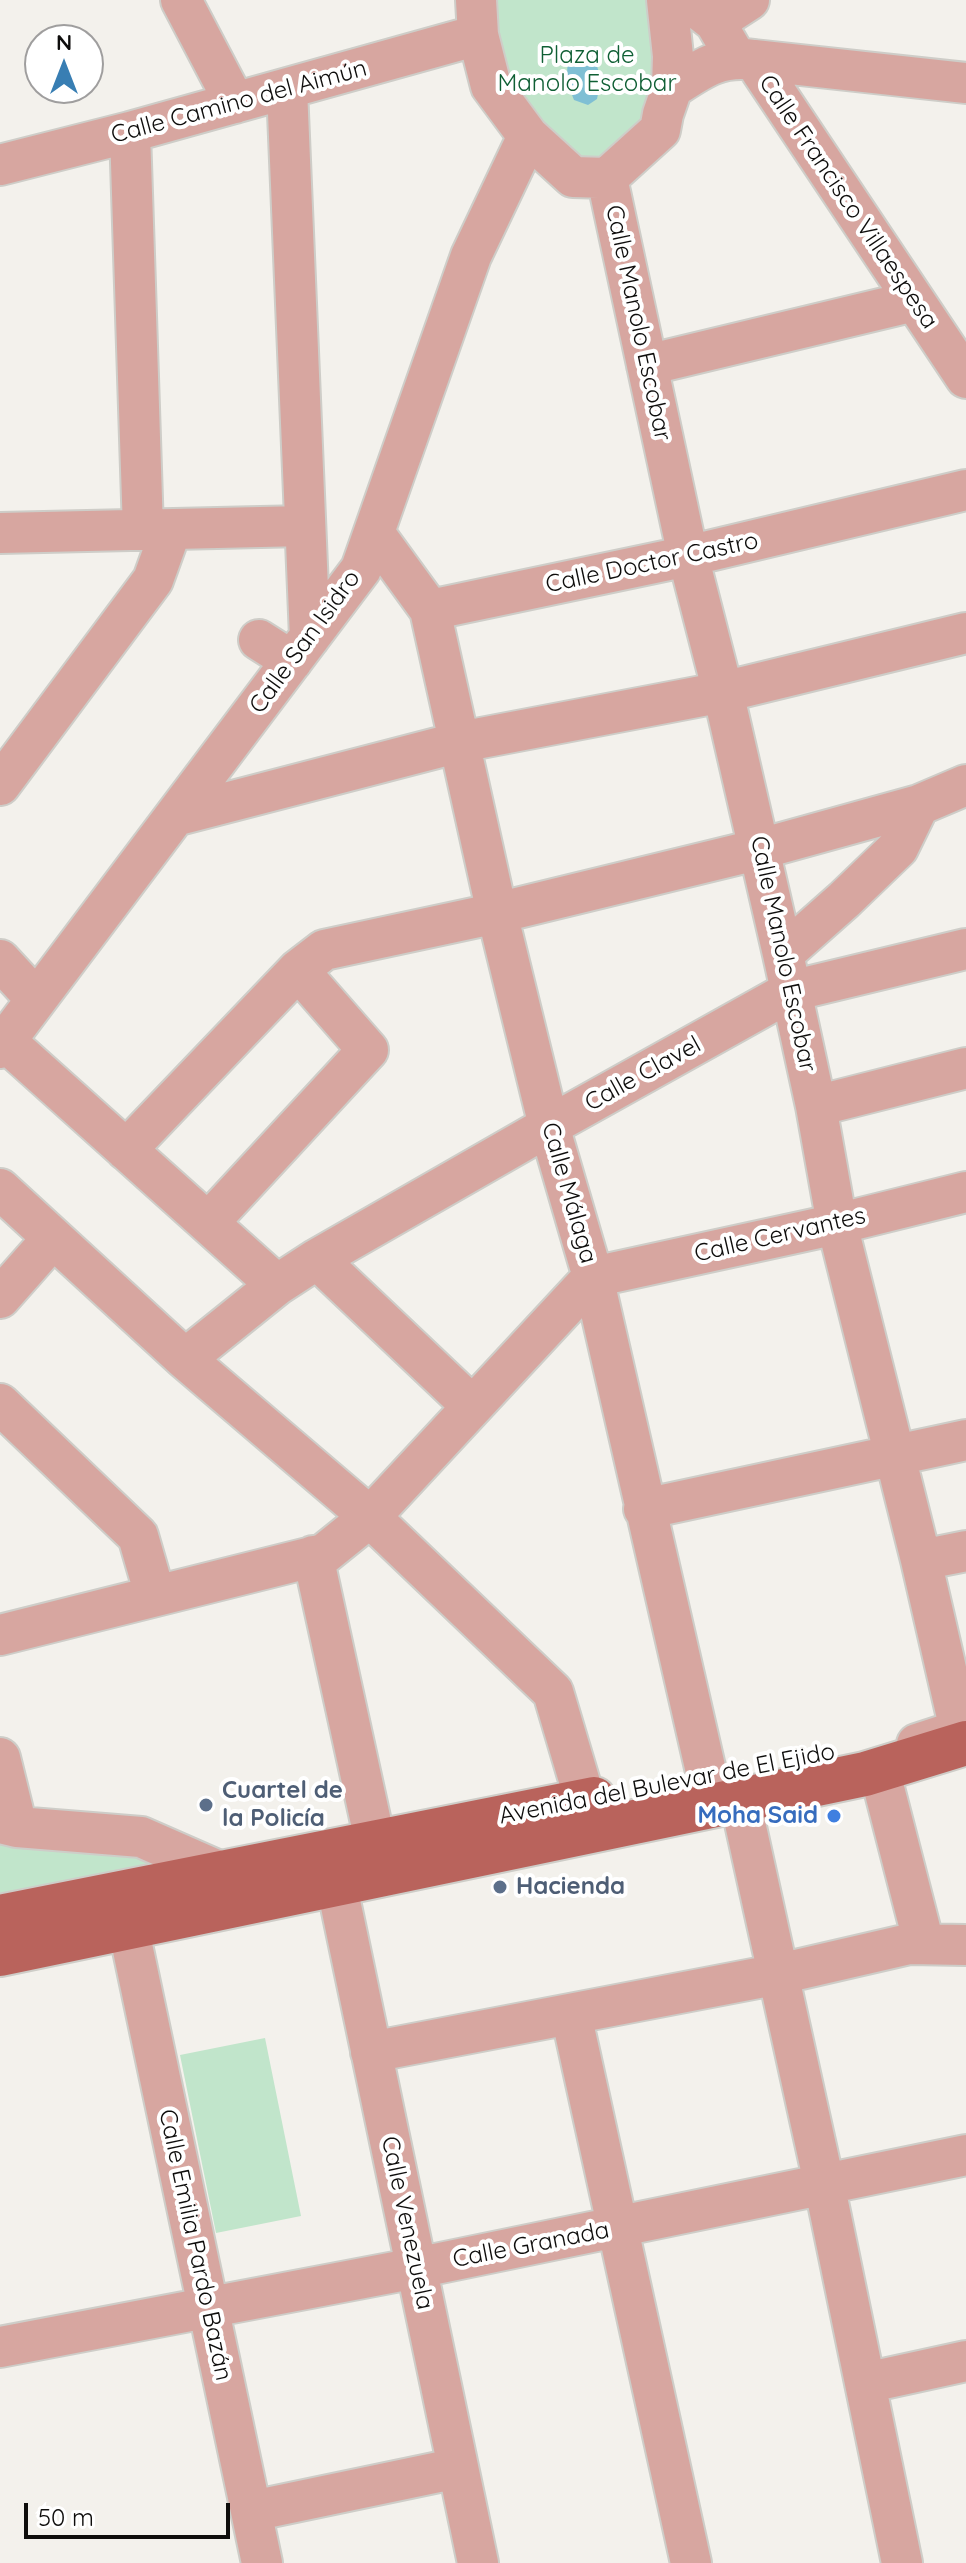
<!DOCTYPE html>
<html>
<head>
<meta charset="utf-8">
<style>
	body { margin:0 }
	#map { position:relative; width:966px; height:2563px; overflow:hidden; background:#f3f1ec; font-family:Quicksand,sans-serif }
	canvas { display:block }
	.north { position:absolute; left:24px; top:24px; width:80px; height:80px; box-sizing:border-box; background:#fff; border:2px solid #9f9e9e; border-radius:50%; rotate:0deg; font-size:22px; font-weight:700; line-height:32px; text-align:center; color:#0e0d0c }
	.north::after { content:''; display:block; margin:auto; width:28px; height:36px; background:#387eb3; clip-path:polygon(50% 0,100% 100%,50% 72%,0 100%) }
	.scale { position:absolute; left:24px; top:2503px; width:206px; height:36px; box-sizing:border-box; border:4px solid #0e0d0c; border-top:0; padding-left:10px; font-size:24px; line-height:28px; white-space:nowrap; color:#0e0d0c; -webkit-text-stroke:6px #fff; paint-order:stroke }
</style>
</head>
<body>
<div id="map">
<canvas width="966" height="2563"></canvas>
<div class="north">N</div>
<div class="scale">50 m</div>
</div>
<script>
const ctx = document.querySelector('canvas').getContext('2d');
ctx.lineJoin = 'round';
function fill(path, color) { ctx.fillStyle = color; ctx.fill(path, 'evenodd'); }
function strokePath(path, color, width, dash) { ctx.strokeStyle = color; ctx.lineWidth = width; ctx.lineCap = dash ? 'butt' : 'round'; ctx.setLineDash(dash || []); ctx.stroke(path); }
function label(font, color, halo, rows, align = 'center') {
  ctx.font = font + ' Quicksand,sans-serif'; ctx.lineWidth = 8; ctx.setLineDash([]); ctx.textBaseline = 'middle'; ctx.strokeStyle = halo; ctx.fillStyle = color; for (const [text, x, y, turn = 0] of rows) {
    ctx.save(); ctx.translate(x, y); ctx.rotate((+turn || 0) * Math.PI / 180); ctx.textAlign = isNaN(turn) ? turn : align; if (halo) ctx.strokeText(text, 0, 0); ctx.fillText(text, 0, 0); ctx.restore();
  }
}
fill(new Path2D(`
	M 493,0 L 650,0 L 657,76 L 647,120 L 605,157 L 574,157 C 528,115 495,64 493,0 Z
	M 0,1833 L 122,1848 L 183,1880 L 0,1911 Z
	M 265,2038 L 301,2216 L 216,2233 L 180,2055 Z`), '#c1e5cb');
fill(new Path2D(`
	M 581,48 C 601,63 602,76 597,99 L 588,105 L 574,100 C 567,82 564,68 572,51 Z`), '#7fbfd4');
const minor = new Path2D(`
	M 181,0 L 235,103
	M 476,0 L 478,35 L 491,86 L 528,136 L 573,177 L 607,178 L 660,130 L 663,114 L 672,88 L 673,56 L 667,0
	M 687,0 L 715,22 L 736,58
	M 715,22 L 749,0
	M 754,60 L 966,83
	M 672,88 C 701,69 719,55 754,60 L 966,378
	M 287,89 L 310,637
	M 130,132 L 143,530
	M 0,165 L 130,132 L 478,35
	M 607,178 L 688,556 L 723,692 L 783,954 L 816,1106 L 837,1224 L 921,1560 L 960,1730 L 917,1744
	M 647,365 L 914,301
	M 0,533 L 304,526
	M 374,533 L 430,610 L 688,556 L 966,490
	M 430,610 L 497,913 L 549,1126 L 593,1277 L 707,1776
	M 259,640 L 292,661
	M 0,785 L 153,580 L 171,530
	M 175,816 L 460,742 L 723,692 L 966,633
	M 783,954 L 844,900 L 898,848 L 919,805
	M 0,960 L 36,999
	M 5,1041 L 277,1285
	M 0,1048 L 361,569 L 471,256 L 528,136
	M 816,1106 L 966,1068
	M 126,1150 L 298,970 L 324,950 L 497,913 L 760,849 L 919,805 L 966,785
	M 0,1189 L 185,1359 L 370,1517 L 553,1692 L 585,1800
	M 208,1223 L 368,1050 L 298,970
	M 317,1259 L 472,1406
	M 593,1277 L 837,1224 L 966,1192
	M 0,1298 L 53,1238
	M 185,1359 L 277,1285 L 317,1259 L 549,1126 L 791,991 L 966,949
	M 0,1404 L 138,1536 L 155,1595
	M 644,1509 L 966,1440
	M 313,1556 L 382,1873
	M 921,1560 L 966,1551
	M 0,1635 L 324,1554 L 370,1517 L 593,1277
	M 0,1758 L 17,1827
	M 879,1769 L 924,1944
	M 740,1800 L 824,2183 L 902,2563
	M 0,1823 L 17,1827 L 141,1837 L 223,1873
	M 336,1882 L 478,2563
	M 128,1926 L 262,2563
	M 571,2014 L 691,2563
	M 371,2052 L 779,1974 L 909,1944 L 966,1945
	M 0,2347 L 416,2268 L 966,2155
	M 865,2383 L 966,2361
	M 252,2511 L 458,2468`);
const major = new Path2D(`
	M 0,1917 L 594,1799
	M 0,1954 L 865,1774 L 966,1743`);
strokePath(minor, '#cecdc8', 44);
strokePath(major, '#cecdc8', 48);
strokePath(minor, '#d7a6a0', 40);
strokePath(major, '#b9635c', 44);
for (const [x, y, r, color] of [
	[206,1805,8,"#5c6f8a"],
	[834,1816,8,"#3f7fe0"],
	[500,1887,8,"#5c6f8a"]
]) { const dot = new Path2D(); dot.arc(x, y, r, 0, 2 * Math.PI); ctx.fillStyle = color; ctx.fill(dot); strokePath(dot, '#fff', 3); }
label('24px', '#0f5f34', '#fff', [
	["Plaza de",587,56],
	["Manolo Escobar",587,84]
]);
label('24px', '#0e0d0c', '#fff', [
	["Calle Camino del Aimún",239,102,-15],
	["Calle Francisco Villaespesa",848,202,56],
	["Calle Manolo Escobar",638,323,78],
	["Calle Doctor Castro",652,563,-12],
	["Calle San Isidro",305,642,-54],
	["Calle Manolo Escobar",783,954,78],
	["Calle Clavel",643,1074,-29],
	["Calle Málaga",569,1193,74],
	["Calle Cervantes",780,1235,-13],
	["Avenida del Bulevar de El Ejido",667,1784,-11],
	["Calle Venezuela",407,2223,78],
	["Calle Emilia Pardo Bazán",195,2245,78],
	["Calle Granada",531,2245,-11]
]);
label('bold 24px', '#4e5e75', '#fff', [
	["Cuartel de",222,1791],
	["la Policía",222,1819],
	["Hacienda",516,1887]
], 'left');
label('bold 24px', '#366cbe', '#fff', [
	["Moha Said",818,1816]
], 'right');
</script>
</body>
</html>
